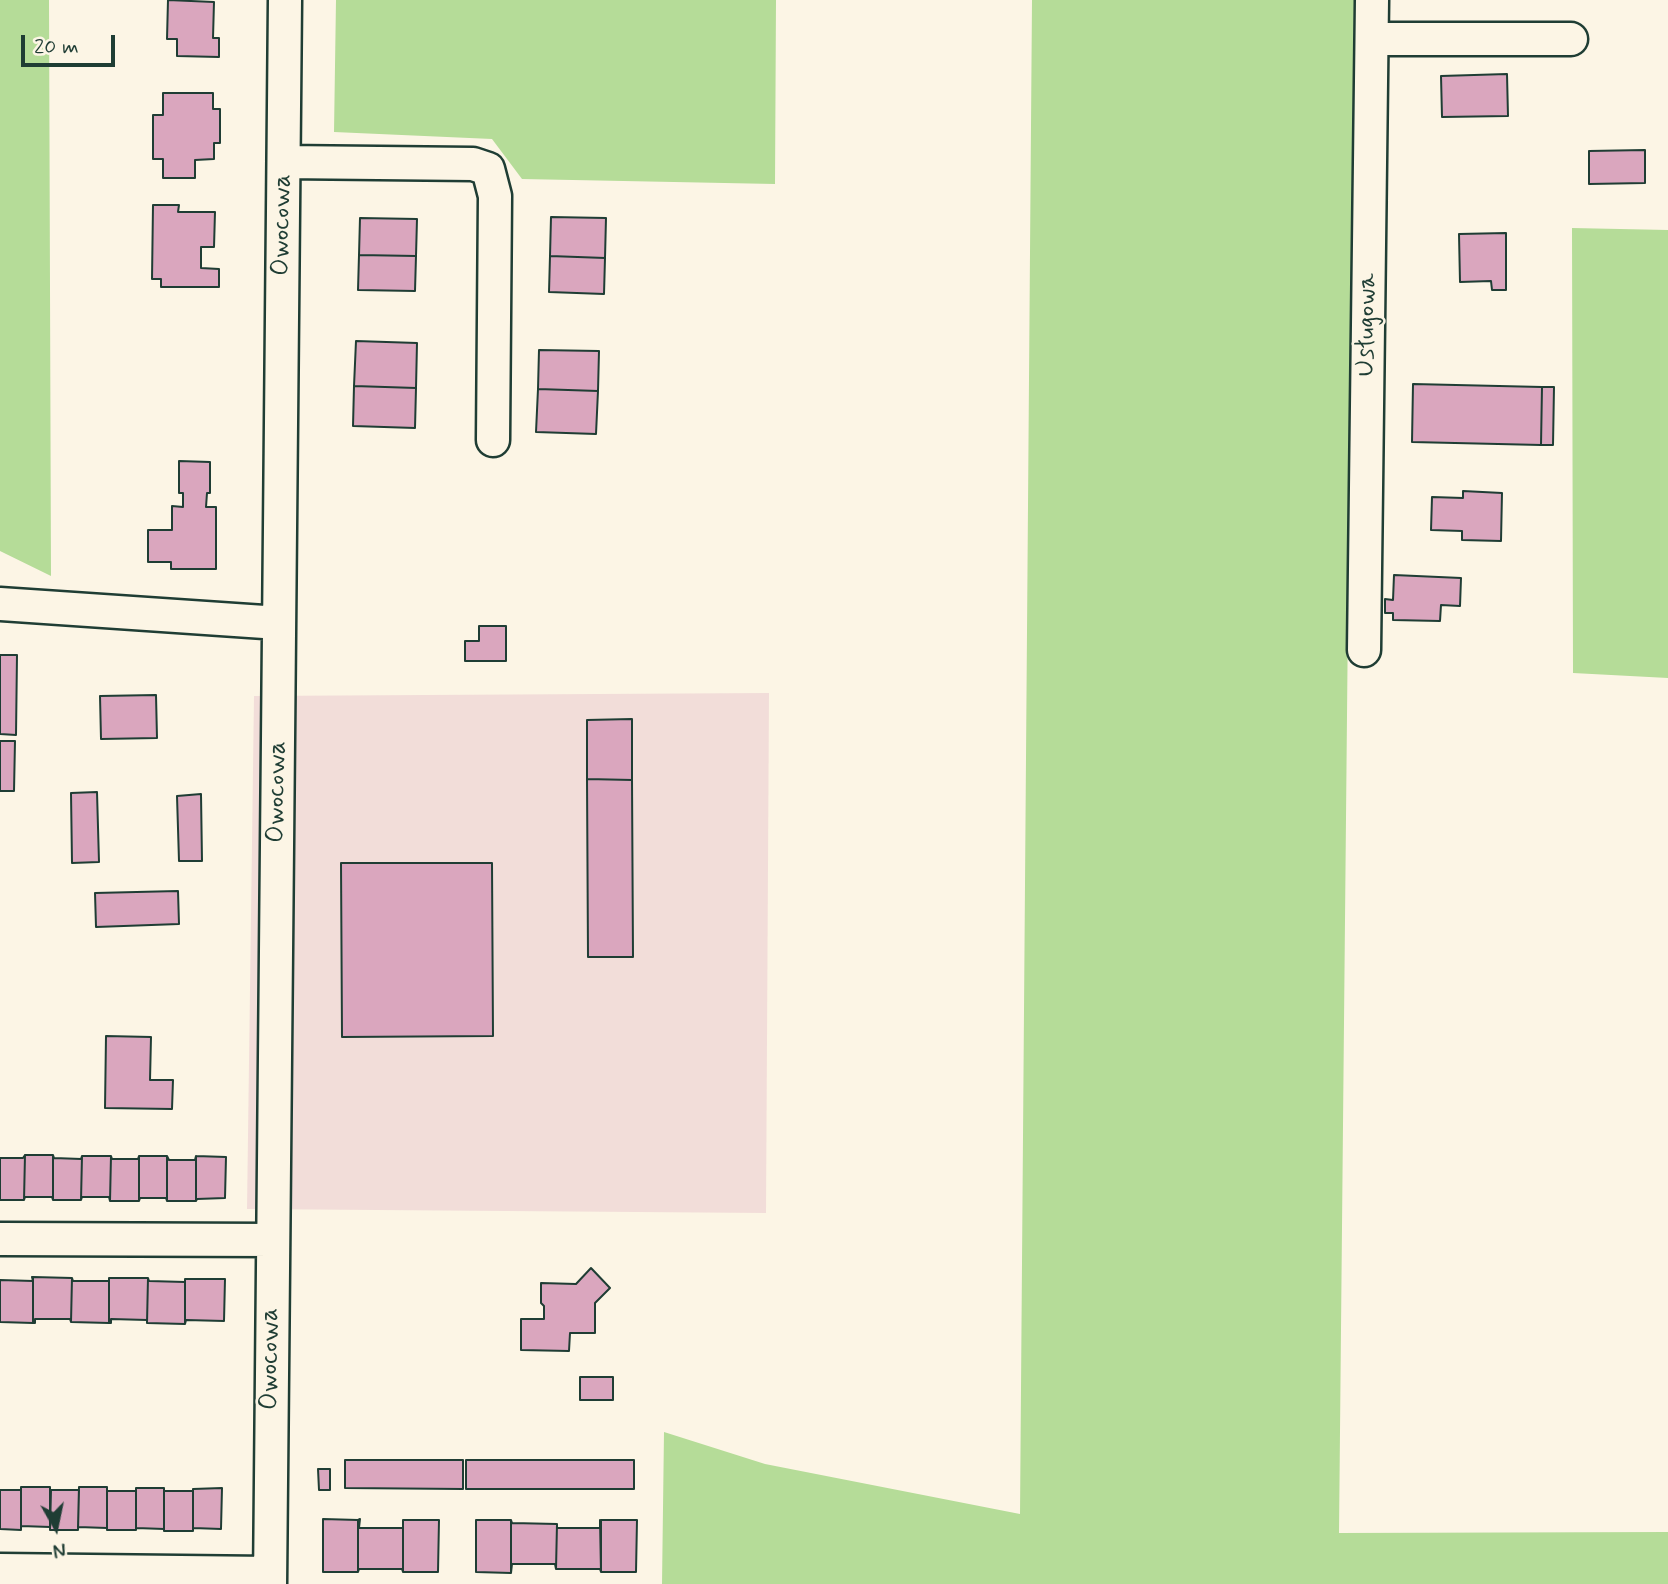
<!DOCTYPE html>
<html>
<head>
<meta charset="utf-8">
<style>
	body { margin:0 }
	#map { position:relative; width:1668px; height:1584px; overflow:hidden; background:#fcf5e5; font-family:Mynerve,sans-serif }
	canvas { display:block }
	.north { position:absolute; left:21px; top:1493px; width:70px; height:70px; -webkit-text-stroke:5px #fcf5e5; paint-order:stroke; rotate:171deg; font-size:19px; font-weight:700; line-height:28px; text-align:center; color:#1f3d34 }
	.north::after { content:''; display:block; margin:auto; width:24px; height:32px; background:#1f3d34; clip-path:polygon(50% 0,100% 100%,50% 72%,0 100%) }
	.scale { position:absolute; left:21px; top:35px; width:94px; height:32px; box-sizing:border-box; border:4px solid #1f3d34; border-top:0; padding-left:9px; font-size:21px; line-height:24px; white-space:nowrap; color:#1f3d34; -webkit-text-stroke:5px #fcf5e5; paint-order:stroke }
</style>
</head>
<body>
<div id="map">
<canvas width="1668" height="1584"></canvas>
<div class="north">N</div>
<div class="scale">20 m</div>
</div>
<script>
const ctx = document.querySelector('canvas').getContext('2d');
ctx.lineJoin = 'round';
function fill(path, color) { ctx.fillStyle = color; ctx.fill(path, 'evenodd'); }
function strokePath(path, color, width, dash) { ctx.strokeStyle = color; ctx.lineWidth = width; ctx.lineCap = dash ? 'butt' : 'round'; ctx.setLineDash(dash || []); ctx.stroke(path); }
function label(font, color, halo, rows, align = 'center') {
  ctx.font = font + ' Mynerve,sans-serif'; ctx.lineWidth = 5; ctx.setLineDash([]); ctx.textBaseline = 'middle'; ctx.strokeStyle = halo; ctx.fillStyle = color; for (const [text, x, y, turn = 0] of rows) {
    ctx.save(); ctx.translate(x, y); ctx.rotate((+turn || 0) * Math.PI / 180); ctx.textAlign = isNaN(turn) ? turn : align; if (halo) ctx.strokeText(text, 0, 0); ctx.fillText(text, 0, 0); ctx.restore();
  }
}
fill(new Path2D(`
	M 769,693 L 766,1213 L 247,1209 L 254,696 Z`), '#f2ddd9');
fill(new Path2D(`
	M 0,0 L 49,0 L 51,576 L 0,551 Z
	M 336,0 L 776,0 L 775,184 L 522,179 L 492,139 L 334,132 Z
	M 1032,0 L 1354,0 L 1339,1533 L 1668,1532 L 1668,1584 L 662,1584 L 664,1432 L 765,1464 L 1020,1514 Z
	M 1572,228 L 1668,230 L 1668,678 L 1573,673 Z`), '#b5dc98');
const building = new Path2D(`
	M 168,0 L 214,2 L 213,38 L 219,38 L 219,57 L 177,56 L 177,39 L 167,39 Z
	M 1507,74 L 1508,116 L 1442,117 L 1441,76 Z
	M 163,93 L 213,93 L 213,109 L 220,109 L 220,143 L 214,143 L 214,159 L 195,160 L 195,178 L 163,178 L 163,159 L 153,159 L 153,115 L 163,115 Z
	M 1645,150 L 1645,183 L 1589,184 L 1589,151 Z
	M 153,205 L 179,205 L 178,212 L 215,212 L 214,247 L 201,247 L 201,268 L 219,269 L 219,287 L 161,287 L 161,279 L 152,279 Z
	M 551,217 L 606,218 L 605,258 L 550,256 Z
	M 360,218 L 417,219 L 416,256 L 359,255 Z
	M 1506,233 L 1506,290 L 1492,290 L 1491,281 L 1460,282 L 1459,234 Z
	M 359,255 L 416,256 L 415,291 L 358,290 Z
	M 550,256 L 605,258 L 604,294 L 549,292 Z
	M 356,341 L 417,343 L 416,388 L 354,386 Z
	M 539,350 L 599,351 L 598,391 L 538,389 Z
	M 1413,384 L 1542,387 L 1541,445 L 1412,442 Z
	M 354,386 L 416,388 L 415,428 L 353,426 Z
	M 1542,387 L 1554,387 L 1553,445 L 1541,445 Z
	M 538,389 L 598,391 L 596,434 L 536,432 Z
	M 179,461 L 210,462 L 210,493 L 207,493 L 206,507 L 216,507 L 216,569 L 171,569 L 171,562 L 148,562 L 148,530 L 172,530 L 172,506 L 183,507 L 183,493 L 179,493 Z
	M 1463,491 L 1502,493 L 1501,541 L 1462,540 L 1462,531 L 1431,530 L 1432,497 L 1463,498 Z
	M 1394,575 L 1461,578 L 1460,606 L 1441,605 L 1440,621 L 1393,620 L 1393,613 L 1385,613 L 1385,599 L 1393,600 Z
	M 479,626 L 506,626 L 506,661 L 465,661 L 465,641 L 479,641 Z
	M 0,655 L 17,655 L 16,735 L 0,734 Z
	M 156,695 L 157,738 L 101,739 L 100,696 Z
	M 632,719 L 632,780 L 587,779 L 587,720 Z
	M 0,741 L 15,741 L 14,791 L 0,791 Z
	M 587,779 L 632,780 L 633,957 L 588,957 Z
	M 97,792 L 99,862 L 72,863 L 71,793 Z
	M 201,794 L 202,861 L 179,861 L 177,796 Z
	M 341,863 L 492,863 L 493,1036 L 342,1037 Z
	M 178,891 L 179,924 L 96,927 L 95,893 Z
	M 106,1036 L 151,1037 L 150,1080 L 173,1080 L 172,1109 L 105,1108 Z
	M 25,1155 L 53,1155 L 53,1200 L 52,1197 L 25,1197 L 24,1200 Z
	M 25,1155 L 24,1200 L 0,1200 L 0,1158 L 23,1158 Z
	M 53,1155 L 54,1158 L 81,1159 L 82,1156 L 81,1200 L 53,1200 Z
	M 82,1156 L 111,1156 L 110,1201 L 109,1197 L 82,1197 L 81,1200 Z
	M 111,1156 L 112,1159 L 138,1159 L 139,1156 L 139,1201 L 110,1201 Z
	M 139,1156 L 167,1156 L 167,1201 L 166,1198 L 140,1198 L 139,1201 Z
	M 167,1156 L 169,1160 L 195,1160 L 196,1156 L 196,1201 L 167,1201 Z
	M 196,1156 L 226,1157 L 225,1198 L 197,1199 L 196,1201 Z
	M 591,1268 L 610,1288 L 595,1303 L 595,1333 L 570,1333 L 569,1351 L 521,1350 L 521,1319 L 544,1319 L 544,1306 L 541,1303 L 541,1283 L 576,1284 Z
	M 32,1277 L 33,1277 L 33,1323 L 0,1322 L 0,1280 L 33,1281 Z
	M 33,1277 L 72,1278 L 71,1322 L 70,1319 L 35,1319 L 35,1323 L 33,1323 Z
	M 72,1278 L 73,1281 L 109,1281 L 109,1278 L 109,1323 L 71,1322 Z
	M 109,1278 L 148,1278 L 147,1323 L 147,1320 L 111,1319 L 111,1323 L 109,1323 Z
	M 148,1278 L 149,1281 L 185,1282 L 185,1279 L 185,1324 L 147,1323 Z
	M 185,1279 L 225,1279 L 224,1321 L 186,1320 L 185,1324 Z
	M 580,1377 L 613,1377 L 613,1400 L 580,1400 Z
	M 345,1460 L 463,1460 L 463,1489 L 345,1488 Z
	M 466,1460 L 634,1460 L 634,1489 L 466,1489 Z
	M 318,1469 L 330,1469 L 330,1490 L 319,1490 Z
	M 21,1487 L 50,1487 L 50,1527 L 21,1526 Z
	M 79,1487 L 107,1487 L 107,1528 L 78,1527 Z
	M 136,1488 L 164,1488 L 164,1529 L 136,1528 Z
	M 222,1488 L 221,1529 L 193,1528 L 193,1489 Z
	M 0,1490 L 21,1490 L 21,1530 L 0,1529 Z
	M 51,1490 L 79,1490 L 78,1530 L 50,1530 Z
	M 107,1491 L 136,1491 L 136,1530 L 107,1530 Z
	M 164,1491 L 193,1491 L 193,1531 L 164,1531 Z
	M 323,1519 L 358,1520 L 358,1572 L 323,1572 Z
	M 360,1519 L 359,1528 L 403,1528 L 403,1520 L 403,1572 L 402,1569 L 359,1569 L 358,1572 L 358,1520 Z
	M 403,1520 L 439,1520 L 438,1572 L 403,1572 Z
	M 476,1520 L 511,1520 L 511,1573 L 476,1572 Z
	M 511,1520 L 512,1523 L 557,1524 L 556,1569 L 555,1564 L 512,1564 L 511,1573 Z
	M 600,1520 L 601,1572 L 600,1569 L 556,1569 L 557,1524 L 557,1528 L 600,1528 Z
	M 601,1520 L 637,1520 L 636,1572 L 601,1572 Z`);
fill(building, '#daa6be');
strokePath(building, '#1f3d34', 2);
const minor = new Path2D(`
	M 1372,39 L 1571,39
	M 284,162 L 473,164 L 488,169 L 495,196 L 493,440
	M 0,604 L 279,623
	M 1364,650 L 1372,0
	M 0,1239 L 273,1240
	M 0,1570 L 270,1573
	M 270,1584 L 285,0`);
strokePath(minor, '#1f3d34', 37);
strokePath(minor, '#fcf5e5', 32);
label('26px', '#1f3d34', '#fcf5e5', [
	["Owocowa",283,225,-89],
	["Usługowa",1368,325,-89],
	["Owocowa",278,792,-89],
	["Owocowa",272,1359,-90]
]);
</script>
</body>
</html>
